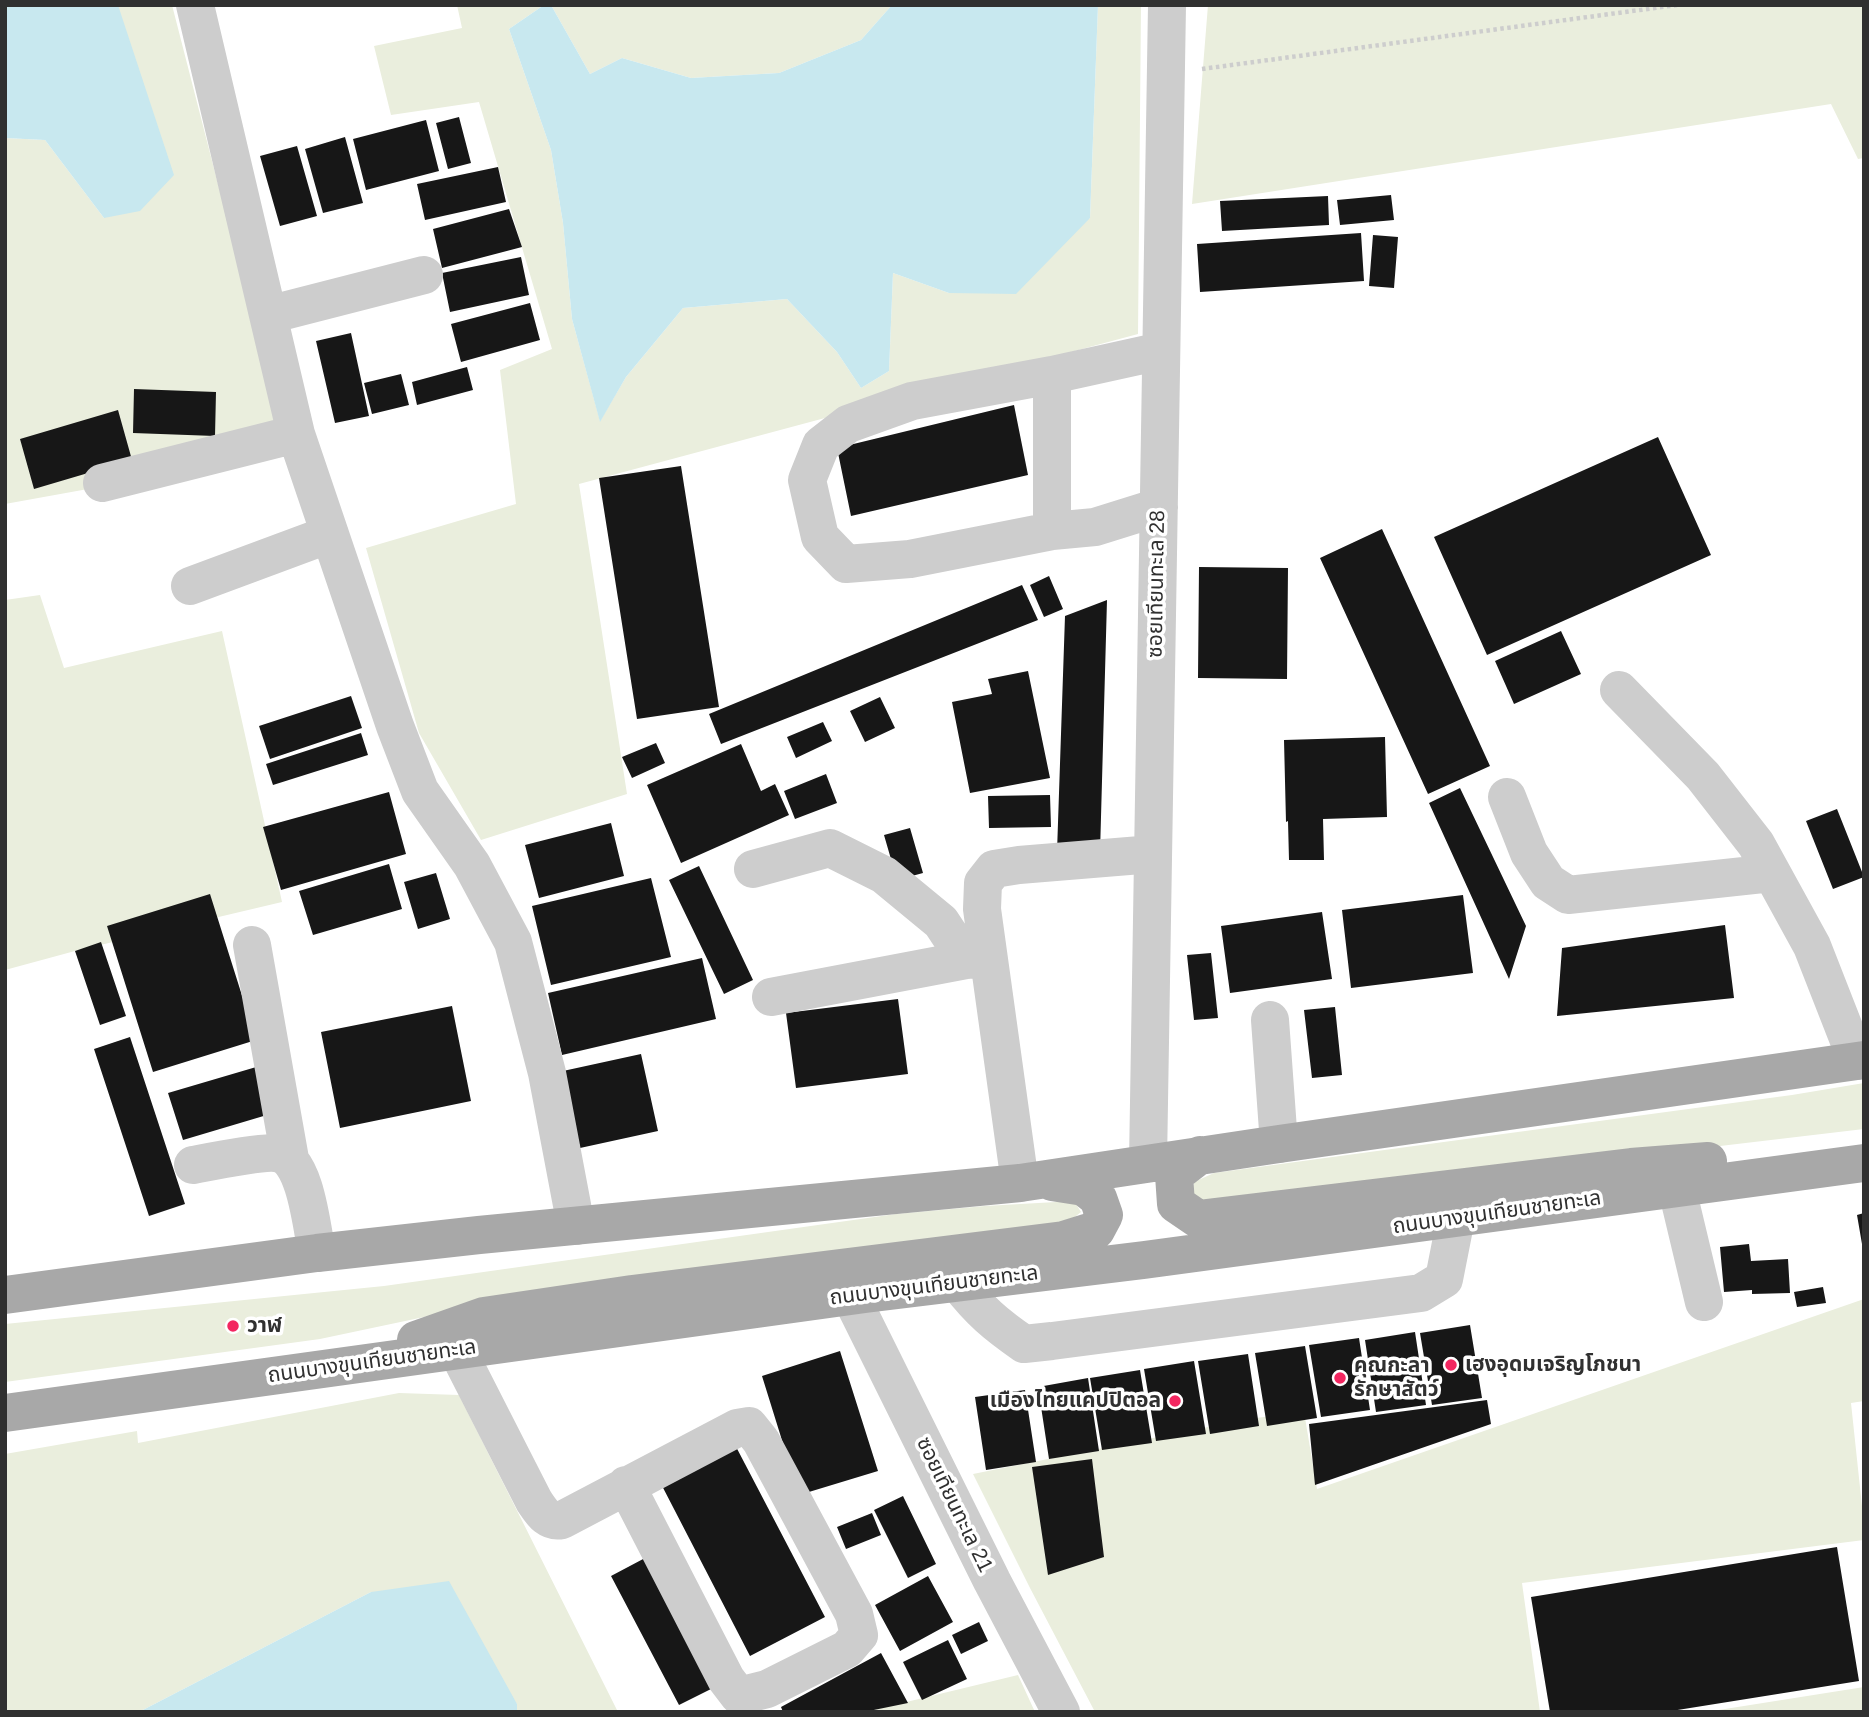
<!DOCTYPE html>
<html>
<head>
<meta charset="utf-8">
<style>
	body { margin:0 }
	#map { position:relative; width:1869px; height:1717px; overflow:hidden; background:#fff; font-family:Helvetica,sans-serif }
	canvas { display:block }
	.frame { position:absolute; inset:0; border:7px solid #303030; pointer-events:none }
</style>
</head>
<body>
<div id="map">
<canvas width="1869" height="1717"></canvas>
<div class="frame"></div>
</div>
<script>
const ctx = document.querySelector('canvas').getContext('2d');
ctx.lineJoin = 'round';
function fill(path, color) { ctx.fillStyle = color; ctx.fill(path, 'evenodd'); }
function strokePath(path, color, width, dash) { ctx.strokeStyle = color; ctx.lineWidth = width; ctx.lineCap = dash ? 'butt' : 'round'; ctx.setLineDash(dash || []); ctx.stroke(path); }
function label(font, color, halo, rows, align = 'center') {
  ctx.font = font + ' Helvetica,"Noto Sans Thai",sans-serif'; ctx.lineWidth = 7; ctx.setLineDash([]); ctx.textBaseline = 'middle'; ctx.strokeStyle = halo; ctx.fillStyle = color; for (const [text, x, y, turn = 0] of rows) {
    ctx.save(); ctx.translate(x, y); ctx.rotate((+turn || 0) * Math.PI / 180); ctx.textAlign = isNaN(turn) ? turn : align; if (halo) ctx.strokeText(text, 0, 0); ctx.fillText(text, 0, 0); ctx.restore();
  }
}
fill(new Path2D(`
	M 118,5 L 172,5 L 287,453 L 5,504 L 5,138 L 45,140 L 104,218 Z
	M 457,5 L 544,5 L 509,29 L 551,150 L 563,223 L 572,319 L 600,421 L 626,377 L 683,308 L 787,299 L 837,352 L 861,388 L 889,371 L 893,273 L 949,293 L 1090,218 L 1098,5 L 1141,5 L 1138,334 L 579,484 L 627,794 L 481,840 L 419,733 L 366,548 L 516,504 L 500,370 L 552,349 L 479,102 L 391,115 L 374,46 L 462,28 Z
	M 551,5 L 892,5 L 861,40 L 779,73 L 691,78 L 622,58 L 590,74 Z
	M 1208,5 L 1864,5 L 1864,158 L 1858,159 L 1831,104 L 1192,204 Z
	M 40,595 L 64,668 L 222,631 L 282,902 L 75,951 L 5,970 L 5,600 Z
	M 1864,1083 L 1864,1129 L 1204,1207 L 1192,1198 L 1194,1182 L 1214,1173 L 1792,1095 Z
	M 1074,1201 L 1081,1212 L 1070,1221 L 514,1298 L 320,1339 L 5,1382 L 5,1324 L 384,1286 L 896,1214 L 985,1206 Z
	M 1864,1299 L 1864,1401 L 1851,1403 L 1864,1525 L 1864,1540 L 1522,1583 L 1540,1712 L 1095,1712 L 1030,1588 L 973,1474 L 1248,1419 L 1304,1412 L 1317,1489 Z
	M 399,1393 L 459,1395 L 618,1712 L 517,1712 L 517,1704 L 371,1592 L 139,1712 L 5,1712 L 5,1454 L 137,1431 L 138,1443 Z
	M 1018,1675 L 1035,1712 L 865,1712 Z
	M 1864,1687 L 1864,1712 L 1706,1712 Z`), '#eaeedd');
fill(new Path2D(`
	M 5,5 L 118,5 L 174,175 L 140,211 L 104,218 L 45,140 L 5,138 Z
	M 544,5 L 551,5 L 590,74 L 622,58 L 691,78 L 779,73 L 861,40 L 892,5 L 1098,5 L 1090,218 L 1016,294 L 949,293 L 893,273 L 889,371 L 861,388 L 837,352 L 787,299 L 683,308 L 626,377 L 600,422 L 572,319 L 563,223 L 551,150 L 509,29 Z
	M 449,1581 L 517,1704 L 517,1712 L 139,1712 L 371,1592 Z`), '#c8e8ef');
fill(new Path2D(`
	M 459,117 L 471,163 L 448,169 L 436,123 Z
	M 426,120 L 439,171 L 366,190 L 353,139 Z
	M 345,137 L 363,203 L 323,213 L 305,149 Z
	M 297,146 L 317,216 L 280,226 L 260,156 Z
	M 498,167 L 506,202 L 425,220 L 417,184 Z
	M 1391,195 L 1394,220 L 1340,225 L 1337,200 Z
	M 1328,196 L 1329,225 L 1222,231 L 1220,201 Z
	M 509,209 L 522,247 L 442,268 L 433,229 Z
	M 1361,233 L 1364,281 L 1200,292 L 1197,244 Z
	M 1373,235 L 1398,237 L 1394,288 L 1369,286 Z
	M 521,257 L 529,295 L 450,312 L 442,273 Z
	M 530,303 L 540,340 L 461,362 L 451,324 Z
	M 351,333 L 369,416 L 335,423 L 316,341 Z
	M 467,367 L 473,390 L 417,405 L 412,382 Z
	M 401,374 L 409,405 L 372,414 L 364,383 Z
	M 134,389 L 216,392 L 215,436 L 133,433 Z
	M 1014,405 L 1028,475 L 851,516 L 837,448 Z
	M 118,410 L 132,460 L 34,489 L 20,439 Z
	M 1658,437 L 1711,555 L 1487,655 L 1434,537 Z
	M 681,466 L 719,707 L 637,719 L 599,478 Z
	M 1382,529 L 1490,766 L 1428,794 L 1320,558 Z
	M 1199,567 L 1288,568 L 1287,679 L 1198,678 Z
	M 1049,576 L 1063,609 L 1044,617 L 1030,585 Z
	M 1022,585 L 1038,620 L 721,744 L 709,714 Z
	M 1107,600 L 1100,853 L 1057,852 L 1065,616 Z
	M 1561,631 L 1581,674 L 1514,704 L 1495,661 Z
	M 1028,671 L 1050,778 L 970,793 L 952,702 L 992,694 L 988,679 Z
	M 351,696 L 362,728 L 270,759 L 259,726 Z
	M 880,697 L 895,728 L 865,742 L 850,711 Z
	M 823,722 L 832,741 L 796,758 L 787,737 Z
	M 361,733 L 368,755 L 273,785 L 266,764 Z
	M 1385,737 L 1387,817 L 1323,819 L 1324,860 L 1289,860 L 1288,821 L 1286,822 L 1284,740 Z
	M 656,743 L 665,763 L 632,778 L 622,757 Z
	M 741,744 L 761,791 L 775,784 L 789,815 L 681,863 L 647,785 Z
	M 826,774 L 837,803 L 795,819 L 784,791 Z
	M 1460,788 L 1526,926 L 1509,979 L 1429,803 Z
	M 389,792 L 406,854 L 281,890 L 263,827 Z
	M 1050,795 L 1051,827 L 989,828 L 988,796 Z
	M 1837,809 L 1864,877 L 1833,889 L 1806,821 Z
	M 611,823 L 624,876 L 539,898 L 525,845 Z
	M 910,828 L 923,873 L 897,880 L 884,835 Z
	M 389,864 L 402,909 L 313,935 L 299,891 Z
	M 699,866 L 753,980 L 724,994 L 669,880 Z
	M 436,873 L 450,919 L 418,929 L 404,882 Z
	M 651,878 L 671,957 L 551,985 L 532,906 Z
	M 210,894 L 256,1040 L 153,1072 L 107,926 Z
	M 1463,895 L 1473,973 L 1351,988 L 1342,910 Z
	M 1322,912 L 1332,979 L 1230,993 L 1221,926 Z
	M 1725,925 L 1734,998 L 1557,1016 L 1562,948 Z
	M 101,942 L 126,1016 L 100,1025 L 75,951 Z
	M 1211,953 L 1218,1018 L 1194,1020 L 1187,955 Z
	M 702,958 L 716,1019 L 562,1055 L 548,993 Z
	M 898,999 L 908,1074 L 796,1088 L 786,1013 Z
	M 452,1006 L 471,1101 L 340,1128 L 321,1032 Z
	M 1335,1007 L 1342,1075 L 1312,1078 L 1304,1010 Z
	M 130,1037 L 185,1204 L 149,1216 L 94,1049 Z
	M 641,1054 L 658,1131 L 580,1148 L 563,1071 Z
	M 263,1065 L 277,1112 L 183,1140 L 168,1093 Z
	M 1864,1213 L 1864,1244 L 1862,1244 L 1857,1215 Z
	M 1749,1244 L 1751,1261 L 1788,1259 L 1790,1293 L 1752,1294 L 1752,1290 L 1724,1292 L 1720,1247 Z
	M 1823,1287 L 1826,1303 L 1797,1307 L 1794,1292 Z
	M 1470,1325 L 1482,1398 L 1432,1405 L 1420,1333 Z
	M 1415,1332 L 1426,1405 L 1376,1412 L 1365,1340 Z
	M 1359,1338 L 1370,1410 L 1321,1417 L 1309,1345 Z
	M 1305,1346 L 1317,1418 L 1267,1426 L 1255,1353 Z
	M 840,1351 L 878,1471 L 799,1495 L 762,1376 Z
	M 1248,1354 L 1259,1426 L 1210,1434 L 1198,1361 Z
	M 1194,1361 L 1206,1434 L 1156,1441 L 1144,1369 Z
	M 1140,1370 L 1152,1443 L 1102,1450 L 1090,1378 Z
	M 1088,1378 L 1099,1451 L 1049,1459 L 1038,1387 Z
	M 1025,1390 L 1036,1462 L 986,1470 L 975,1397 Z
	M 1487,1400 L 1491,1424 L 1315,1485 L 1309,1424 Z
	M 733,1441 L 825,1617 L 750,1656 L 659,1480 Z
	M 1092,1459 L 1104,1557 L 1048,1575 L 1032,1467 Z
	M 903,1496 L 936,1564 L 908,1578 L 874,1510 Z
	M 872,1513 L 881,1535 L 846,1549 L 837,1527 Z
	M 1837,1547 L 1859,1681 L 1665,1712 L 1550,1712 L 1531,1597 Z
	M 645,1558 L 713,1688 L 679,1705 L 611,1576 Z
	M 928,1576 L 953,1622 L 900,1651 L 875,1605 Z
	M 979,1622 L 988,1641 L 961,1654 L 952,1635 Z
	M 948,1640 L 967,1679 L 922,1700 L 903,1662 Z
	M 881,1653 L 908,1703 L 864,1712 L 783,1712 L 781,1707 Z`), '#171717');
strokePath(new Path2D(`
	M 1202,69 L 1677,5`), '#cdcdcd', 4.5, [3.5, 3.5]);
strokePath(new Path2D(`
	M 195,5 L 296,434
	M 268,315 L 424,275
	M 1052,375 L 1052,531
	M 102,483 L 296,434 L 395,726 L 420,791 L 472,865 L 513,942 L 547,1073 L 576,1226
	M 1159,507 L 1095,527 L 1052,531 L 910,559 L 846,564 L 820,537 L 807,480 L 821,445 L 848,424 L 912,401 L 1052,375 L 1161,351
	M 190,586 L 330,534
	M 1619,690 L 1703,776 L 1756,844 L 1812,946 L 1857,1061
	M 1507,797 L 1529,853 L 1548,882 L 1568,895 L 1772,873
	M 753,869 L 830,848 L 884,875 L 941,922 L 966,960
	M 252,945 L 290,1159
	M 771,997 L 966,960 L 988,958
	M 1270,1020 L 1279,1144
	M 1148,1163 L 1167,5
	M 193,1165 C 209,1162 268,1150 280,1154 C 306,1161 312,1230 317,1253
	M 1020,1183 L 982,909 L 983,883 L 994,869 L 1019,865 L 1153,854
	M 1677,1189 L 1704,1302
	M 958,1283 C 980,1311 995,1324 1024,1344 L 1052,1341 L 1421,1293 L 1444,1279 L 1456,1218
	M 851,1297 L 992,1581 L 1061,1712
	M 457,1350 L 534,1501 C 541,1511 547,1523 562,1520 L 737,1428 L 749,1426 L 761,1441 L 854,1614 L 859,1635 L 847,1649 L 767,1689 L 739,1696 L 726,1679 L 626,1485`), '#cdcdcd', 38);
strokePath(new Path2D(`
	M 1200,1155 L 1174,1175 L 1176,1204 L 1198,1219 L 1631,1167 L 1708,1161
	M 5,1295 L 317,1253 L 479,1235 L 1020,1183 L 1279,1144 L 1864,1060
	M 416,1340 L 484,1316 L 632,1294 L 1064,1240 L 1096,1230 L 1104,1215 L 1098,1198 L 1084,1187 L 1052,1182
	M 5,1413 L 865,1294 L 1144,1260 L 1864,1163`), '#a8a8a8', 38);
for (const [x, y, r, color] of [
	[233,1326,7,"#f32660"],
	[1451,1365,7,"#f32660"],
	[1340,1378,7,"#f32660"],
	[1175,1401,7,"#f32660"]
]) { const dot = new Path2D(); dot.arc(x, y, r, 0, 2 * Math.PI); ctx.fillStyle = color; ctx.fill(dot); strokePath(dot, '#fff', 2.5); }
label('21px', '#303030', '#fff', [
	["ซอยเทียนทะเล 28",1157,584,-89],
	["ถนนบางขุนเทียนชายทะเล",1497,1213,-8],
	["ถนนบางขุนเทียนชายทะเล",934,1286,-7],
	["ถนนบางขุนเทียนชายทะเล",372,1362,-8],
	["ซอยเทียนทะเล 21",954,1505,64]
]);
label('bold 21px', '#303030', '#fff', [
	["วาฬ",247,1326],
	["เฮงอุดมเจริญโภชนา",1465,1365],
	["คุณกะลา",1354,1366],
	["รักษาสัตว์",1354,1390],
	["เมืองไทยแคปปิตอล",1161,1401,"right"]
], 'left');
</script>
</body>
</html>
